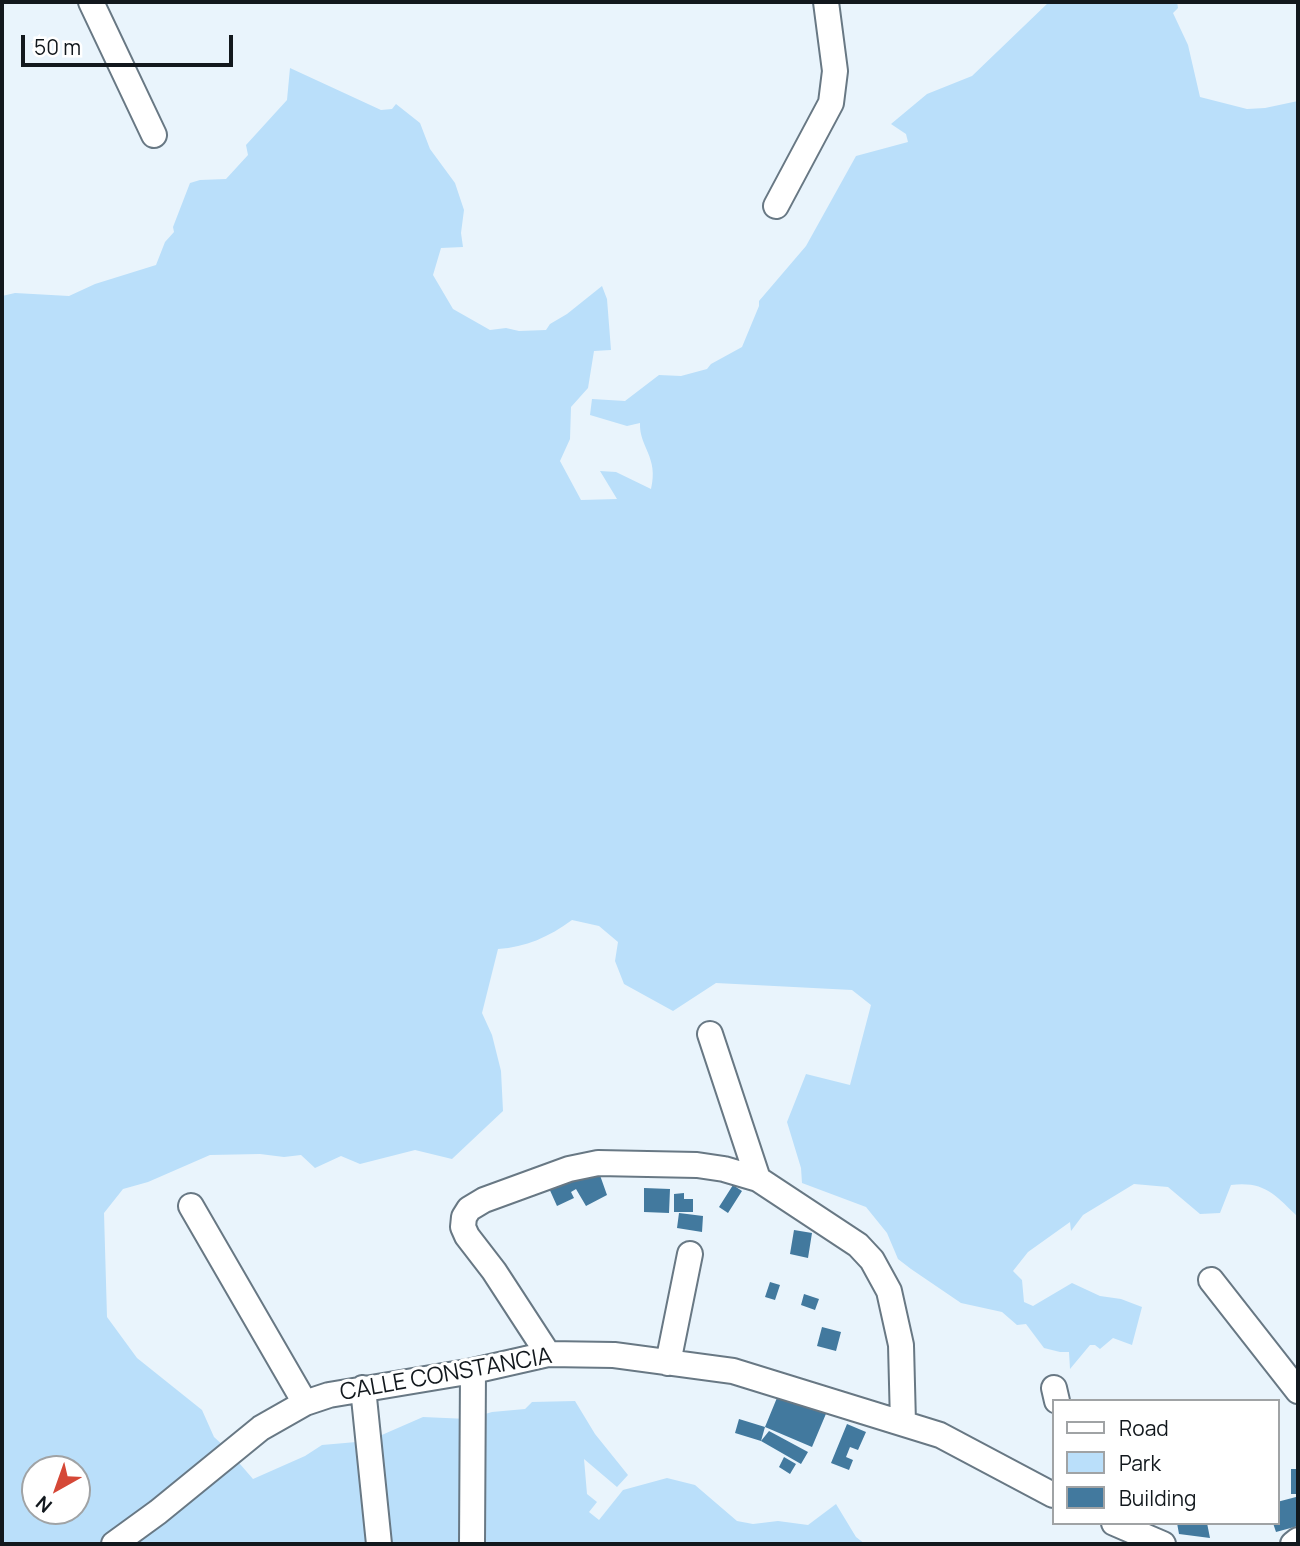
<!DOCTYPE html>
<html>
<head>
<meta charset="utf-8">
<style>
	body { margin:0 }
	#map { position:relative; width:1300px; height:1546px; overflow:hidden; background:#e9f4fc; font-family:Manrope,sans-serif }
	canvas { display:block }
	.frame { position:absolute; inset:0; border:4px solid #12181d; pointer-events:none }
	.legend { position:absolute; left:1052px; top:1399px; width:228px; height:126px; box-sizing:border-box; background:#fff; border:2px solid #a0a3a5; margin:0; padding:9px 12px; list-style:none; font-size:21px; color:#12181d }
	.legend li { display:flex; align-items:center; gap:14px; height:35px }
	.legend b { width:35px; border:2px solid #a0a3a5 }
	.north { position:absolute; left:21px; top:1455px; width:70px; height:70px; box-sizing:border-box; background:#fff; border:2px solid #a0a3a5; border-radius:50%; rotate:220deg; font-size:19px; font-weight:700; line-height:28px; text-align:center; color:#12181d }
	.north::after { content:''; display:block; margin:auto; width:24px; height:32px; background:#d54837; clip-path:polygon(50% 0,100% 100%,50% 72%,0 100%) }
	.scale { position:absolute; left:21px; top:35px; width:212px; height:32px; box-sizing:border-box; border:4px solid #12181d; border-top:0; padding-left:9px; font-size:21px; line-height:24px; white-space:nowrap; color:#12181d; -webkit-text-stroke:5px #fff; paint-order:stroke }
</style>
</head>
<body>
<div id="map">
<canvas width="1300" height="1546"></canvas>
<div class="frame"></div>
<ul class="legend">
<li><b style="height:9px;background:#fff"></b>Road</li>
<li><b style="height:19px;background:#badffa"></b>Park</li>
<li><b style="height:19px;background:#42799e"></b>Building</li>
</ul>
<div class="north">N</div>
<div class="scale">50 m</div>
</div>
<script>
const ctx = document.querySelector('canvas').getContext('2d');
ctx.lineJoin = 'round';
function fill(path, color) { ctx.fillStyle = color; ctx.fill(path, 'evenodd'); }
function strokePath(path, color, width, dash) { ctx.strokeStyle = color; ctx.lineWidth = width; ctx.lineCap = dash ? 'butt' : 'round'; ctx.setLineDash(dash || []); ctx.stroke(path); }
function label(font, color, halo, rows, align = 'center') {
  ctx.font = font + ' Manrope,sans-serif'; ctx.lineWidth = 6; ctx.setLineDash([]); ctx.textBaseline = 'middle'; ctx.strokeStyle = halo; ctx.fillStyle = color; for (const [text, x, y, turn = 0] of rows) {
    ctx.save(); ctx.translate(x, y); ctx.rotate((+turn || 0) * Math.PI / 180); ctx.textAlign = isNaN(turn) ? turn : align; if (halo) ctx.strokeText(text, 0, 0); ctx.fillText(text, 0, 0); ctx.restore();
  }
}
fill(new Path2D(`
	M 1049,2 L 1177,2 L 1178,8 L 1173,13 L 1188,45 L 1200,97 L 1247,109 L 1265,108 L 1298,101 L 1298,1217 C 1275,1195 1265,1181 1231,1185 L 1220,1213 L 1200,1214 L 1168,1187 L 1134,1184 L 1083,1215 L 1071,1231 L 1070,1222 L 1028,1252 L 1013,1271 L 1022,1280 L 1024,1302 L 1033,1306 L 1072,1283 L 1100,1296 L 1121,1299 L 1142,1307 L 1132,1345 L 1113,1338 L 1100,1349 L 1095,1345 L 1090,1345 L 1070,1369 L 1069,1352 L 1060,1352 L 1044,1348 L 1026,1324 L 1017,1325 L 1002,1312 L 961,1303 L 911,1269 L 898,1259 L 887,1233 L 866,1207 L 802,1183 L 801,1168 L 787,1122 L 806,1074 L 850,1085 L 871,1005 L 852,990 L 716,983 L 673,1011 L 624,984 L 615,961 L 618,942 L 599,926 L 572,920 C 549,937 526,947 498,949 L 482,1013 L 492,1035 L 501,1071 L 503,1111 L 452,1159 L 415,1150 L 360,1164 L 341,1156 L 315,1168 L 301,1155 L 284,1157 L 260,1154 L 210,1155 L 148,1182 L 123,1189 L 104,1213 L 107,1317 L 137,1358 L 202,1410 L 214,1437 L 227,1449 L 253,1479 L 305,1456 L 322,1445 L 368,1441 L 423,1417 L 468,1419 L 492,1412 L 525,1409 L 532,1402 L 575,1401 L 595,1434 L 628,1475 L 617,1487 L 584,1459 L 587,1494 L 597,1502 L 589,1512 L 599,1520 L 623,1490 L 667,1478 L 695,1485 L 737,1521 L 753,1524 L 778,1521 L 808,1525 L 836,1504 L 856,1537 L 865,1544 L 2,1544 L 2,296 L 15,293 L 69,296 L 95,284 L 156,265 L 165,242 L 174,232 L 173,227 L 190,183 L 200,180 L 226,179 L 248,155 L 246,145 L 287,100 L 290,68 L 381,110 L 392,109 L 396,104 L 420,123 L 430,149 L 455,183 L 464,210 L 461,233 L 463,247 L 441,248 L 433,275 L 453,309 L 490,330 L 506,328 L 519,331 L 546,330 L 550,324 L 567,314 L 602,286 L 607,299 L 611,350 L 594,351 L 588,388 L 571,407 L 570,439 L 560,461 L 581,500 L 617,499 L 600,471 L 616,472 L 651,489 C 659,457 639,447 640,423 L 627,426 L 590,415 L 592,399 L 625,401 L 659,375 L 681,376 L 707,369 L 711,364 L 742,347 L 759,306 L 759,301 L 806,246 L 856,156 L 908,142 L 906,134 L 891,124 L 927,94 L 972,76 ZM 35,1469 L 77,1469 L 77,1511 L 35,1511 Z`), '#badffa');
fill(new Path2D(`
	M 596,1164 L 607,1195 L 586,1206 L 576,1189 L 571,1192 L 574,1198 L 557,1206 L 548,1186 Z
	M 733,1185 L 742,1191 L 728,1213 L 719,1207 Z
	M 644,1188 L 670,1189 L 669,1213 L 644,1212 Z
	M 684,1193 L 684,1199 L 693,1199 L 693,1212 L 674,1212 L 674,1194 Z
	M 679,1213 L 703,1216 L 702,1232 L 677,1228 Z
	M 794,1230 L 812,1233 L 808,1258 L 790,1254 Z
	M 770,1282 L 780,1285 L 775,1300 L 765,1297 Z
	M 804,1294 L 819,1299 L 815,1310 L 801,1305 Z
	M 822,1327 L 841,1332 L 836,1351 L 817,1346 Z
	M 781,1388 L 828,1409 L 812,1447 L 765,1427 Z
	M 739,1419 L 765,1427 L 761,1441 L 735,1433 Z
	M 847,1424 L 866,1432 L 858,1450 L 850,1447 L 846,1457 L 853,1460 L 849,1470 L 831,1463 Z
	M 769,1431 L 808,1452 L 801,1464 L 761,1441 Z
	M 784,1457 L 796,1464 L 790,1474 L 779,1467 Z
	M 1291,1469 L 1298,1469 L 1298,1494 L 1291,1494 Z
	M 1296,1497 L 1298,1526 L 1276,1532 L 1273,1523 L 1277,1523 L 1277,1502 Z
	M 1177,1523 L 1207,1523 L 1210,1538 L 1179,1534 Z`), '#42799e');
const street = new Path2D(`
	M 91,2 L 154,135
	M 776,206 L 831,103 L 835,71 L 826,2
	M 710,1034 L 758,1179
	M 191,1206 L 305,1403
	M 1211,1280 L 1298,1391
	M 548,1354 L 494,1271 L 467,1236 L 463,1227 L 464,1217 L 469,1209 L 484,1200 L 569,1169 L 598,1163 L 697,1165 L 724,1169 L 758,1179 L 858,1245 L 872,1260 L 889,1291 L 901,1345 L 903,1423
	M 668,1363 L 690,1254
	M 363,1388 L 379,1544
	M 1054,1388 L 1057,1401
	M 1114,1523 L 1163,1544
	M 114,1544 L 158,1512 L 261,1428 L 305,1403 L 329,1395 L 473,1371 L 548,1354 L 614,1355 L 733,1371 L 940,1435 L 1053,1495
	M 472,1544 L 473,1371
	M 1293,1544 L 1298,1540`);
strokePath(street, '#687884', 28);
strokePath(street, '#fff', 24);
label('23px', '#12181d', '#fff', [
	["CALLE CONSTANCIA",446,1375,-10]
]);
</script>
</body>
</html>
